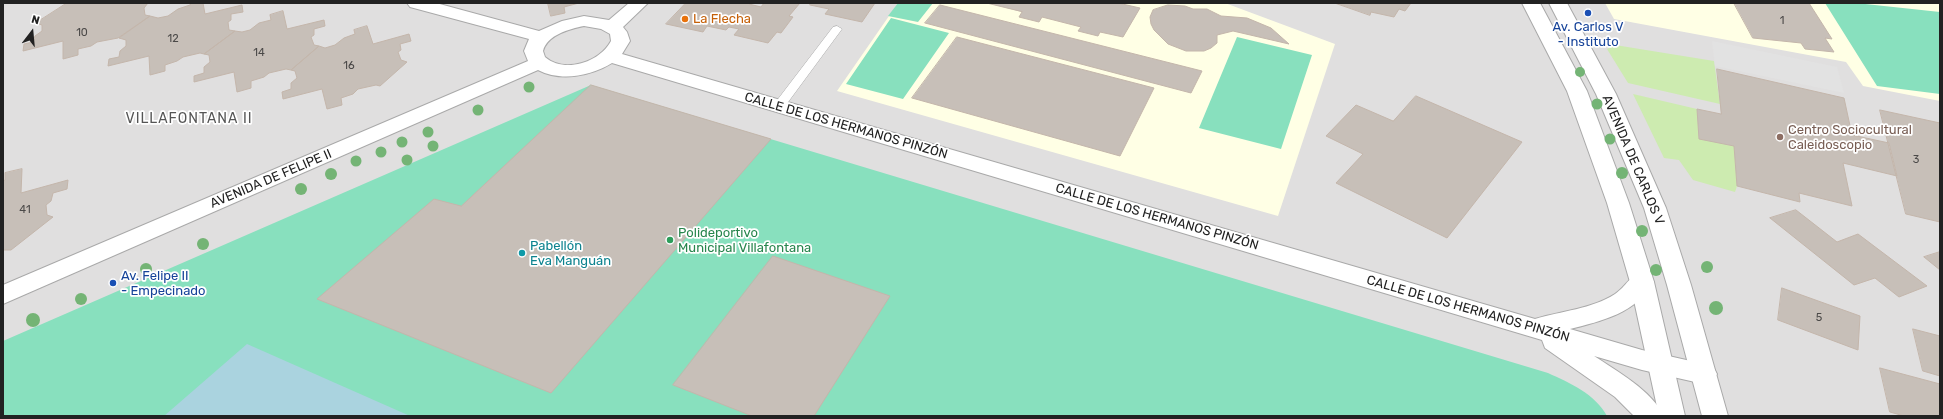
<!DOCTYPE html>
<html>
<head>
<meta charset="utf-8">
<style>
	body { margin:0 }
	#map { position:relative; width:1943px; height:419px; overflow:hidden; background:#f2efe9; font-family:Rubik,sans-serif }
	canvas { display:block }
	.frame { position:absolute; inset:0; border:4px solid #222; pointer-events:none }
	.north { position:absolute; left:12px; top:12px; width:40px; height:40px; -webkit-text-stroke:3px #fff; paint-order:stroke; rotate:16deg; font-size:11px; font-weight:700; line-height:16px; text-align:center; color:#222 }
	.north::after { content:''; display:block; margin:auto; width:14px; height:18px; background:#222; clip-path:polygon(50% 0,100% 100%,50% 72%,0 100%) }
</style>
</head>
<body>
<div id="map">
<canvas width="1943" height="419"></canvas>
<div class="frame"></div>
<div class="north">N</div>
</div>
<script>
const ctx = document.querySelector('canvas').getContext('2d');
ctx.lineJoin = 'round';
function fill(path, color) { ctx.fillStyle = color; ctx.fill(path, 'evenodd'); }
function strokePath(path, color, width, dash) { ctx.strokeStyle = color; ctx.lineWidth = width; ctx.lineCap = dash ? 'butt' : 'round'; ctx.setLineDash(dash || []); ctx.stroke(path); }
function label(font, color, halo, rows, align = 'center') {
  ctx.font = font + ' Rubik,sans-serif'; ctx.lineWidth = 3.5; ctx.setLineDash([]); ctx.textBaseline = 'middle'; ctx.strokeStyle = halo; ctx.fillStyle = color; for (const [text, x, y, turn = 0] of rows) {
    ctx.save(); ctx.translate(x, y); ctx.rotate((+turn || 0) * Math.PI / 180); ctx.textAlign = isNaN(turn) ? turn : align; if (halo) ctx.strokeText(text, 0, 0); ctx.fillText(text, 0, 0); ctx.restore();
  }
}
fill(new Path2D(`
	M 3,3 L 1940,3 L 1940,416 L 3,416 Z`), '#e0dfdf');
fill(new Path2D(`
	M 898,3 L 1225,3 L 1335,44 L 1278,216 L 837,91 Z
	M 1605,3 L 1940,3 L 1940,101 L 1863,86 L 1846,62 L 1614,19 Z`), '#ffffe5');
fill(new Path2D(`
	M 1615,45 L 1714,61 L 1720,104 L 1628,83 L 1607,49 Z
	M 1633,94 L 1697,109 L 1699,138 L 1734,146 L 1737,186 L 1735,192 L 1693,180 L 1679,160 L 1664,158 Z`), '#cdebb0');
fill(new Path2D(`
	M 898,3 L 933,3 L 918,22 L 888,16 Z
	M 1825,3 L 1856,3 L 1940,12 L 1940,94 L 1877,86 Z
	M 891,18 L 949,33 L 903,99 L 846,84 Z
	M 1237,37 L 1312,55 L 1281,149 L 1199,128 Z
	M 591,85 L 1548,373 C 1570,383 1595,394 1607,416 L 3,416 L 3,341 Z`), '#88e0be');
fill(new Path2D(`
	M 1712,41 L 1837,67 L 1844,93 L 1715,66 Z`), '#e2e2e2');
fill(new Path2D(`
	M 247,344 L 410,416 L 164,416 Z`), '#aad3df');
const building = new Path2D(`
	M 67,3 L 148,3 L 144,8 L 145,15 L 150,16 L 118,38 L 97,42 L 91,46 L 78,49 L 78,55 L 63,59 L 63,41 L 23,51 L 24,44 L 33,42 L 35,36 L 42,31 L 42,25 L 36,23 Z
	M 190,3 L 203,3 L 205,14 L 242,5 L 243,12 L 231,14 L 231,20 L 228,22 L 229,30 L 235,31 L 204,54 L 200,53 L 183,57 L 177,61 L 165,65 L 165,71 L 150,75 L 149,56 L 108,66 L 109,59 L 119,57 L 120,51 L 126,46 L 126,40 L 119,38 L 150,16 L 158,18 L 168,16 L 178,9 L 190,5 Z
	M 548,3 L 579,3 L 564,7 L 565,13 L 551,16 Z
	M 686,3 L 750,3 L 749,4 L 761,7 L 764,3 L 800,3 L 789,16 L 793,17 L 781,33 L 777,32 L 768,43 L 734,35 L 739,29 L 729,27 L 726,30 L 707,26 L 703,32 L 666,24 Z
	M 811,3 L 875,3 L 862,22 L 825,14 L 829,9 L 810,5 Z
	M 987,3 L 1118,3 L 1140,8 L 1123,37 L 1100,32 L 1098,36 L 1078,31 L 1081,27 L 1042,17 L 1039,22 L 1019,17 L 1022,12 Z
	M 1335,3 L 1411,3 L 1405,11 L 1399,9 L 1394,17 L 1371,12 L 1370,15 Z
	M 1734,3 L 1809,3 L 1832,39 L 1825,38 L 1834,52 L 1805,49 L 1801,43 L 1753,38 Z
	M 940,5 L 1202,71 L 1191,93 L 925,23 Z
	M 1168,5 L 1185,6 L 1193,9 L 1207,9 L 1221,16 L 1247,18 L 1271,28 L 1289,44 L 1233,31 L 1217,35 L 1217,43 L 1211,48 L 1204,51 L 1186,51 L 1168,44 L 1154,30 L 1151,24 L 1150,17 L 1153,10 Z
	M 283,11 L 287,29 L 324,20 L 325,26 L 314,29 L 314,35 L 311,37 L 314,45 L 319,46 L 291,70 L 286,69 L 269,73 L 264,77 L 251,81 L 251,88 L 237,92 L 234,72 L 194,82 L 194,76 L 204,73 L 204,67 L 210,62 L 209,55 L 204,54 L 235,31 L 242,32 L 250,30 L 259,23 L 271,20 L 270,15 Z
	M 367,26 L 373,44 L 409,34 L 411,41 L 400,44 L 401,50 L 398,52 L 401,60 L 407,62 L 380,86 L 376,85 L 358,89 L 353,94 L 341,98 L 342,105 L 327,109 L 322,89 L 283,99 L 282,92 L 291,89 L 291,83 L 297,78 L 295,71 L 291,70 L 319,46 L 325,48 L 335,45 L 344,38 L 355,34 L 354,30 Z
	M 957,37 L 1154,88 L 1120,156 L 912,98 Z
	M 1717,69 L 1844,98 L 1852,135 L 1889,143 L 1897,176 L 1843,163 L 1852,206 L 1799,193 L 1800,202 L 1737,186 L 1734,146 L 1699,139 L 1697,109 L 1721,114 Z
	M 591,85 L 771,139 L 551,393 L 317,299 L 434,199 L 461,206 Z
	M 1416,96 L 1522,142 L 1447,238 L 1336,183 L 1363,154 L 1326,136 L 1356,105 L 1393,121 Z
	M 1880,110 L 1940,123 L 1940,222 L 1906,214 Z
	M 22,169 L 21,193 L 68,180 L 67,189 L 53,193 L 51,201 L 46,205 L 47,215 L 53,217 L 11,250 L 3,250 L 3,181 L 5,180 L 5,173 Z
	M 1796,210 L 1837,242 L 1858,234 L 1927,286 L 1899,297 L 1875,278 L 1854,285 L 1770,218 Z
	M 1940,252 L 1940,270 L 1924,257 Z
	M 773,256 L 890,296 L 814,416 L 752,416 L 673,385 Z
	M 1782,288 L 1860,316 L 1858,350 L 1778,320 Z
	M 1913,329 L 1940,336 L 1940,376 L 1923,371 Z
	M 1880,368 L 1940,384 L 1940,416 L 1904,416 L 1890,412 Z`);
fill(building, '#c7bfb8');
strokePath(building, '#c4b6ab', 1);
const service = new Path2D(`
	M 837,26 L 842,29 L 783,109 L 775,109 L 773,106 L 775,103 L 833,27 Z`);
const minor = new Path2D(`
	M 407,3 L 436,3 L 539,31 L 562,21 L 584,16 L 609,20 L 629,3 L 648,3 L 623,27 L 627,32 L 630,41 L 622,54 L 1535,319 C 1561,311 1592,309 1615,294 C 1629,285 1630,270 1650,276 L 1654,282 C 1636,313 1602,321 1570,329 L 1642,350 L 1704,364 L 1713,367 L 1717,374 L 1713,381 L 1704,384 L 1642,370 L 1594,356 C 1617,371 1652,391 1664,416 L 1634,416 L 1615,397 L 1545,348 L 1542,340 L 612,63 C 591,76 561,82 538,70 L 3,304 L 3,285 L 528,61 L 524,51 L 529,39 L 410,7 ZM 584,26 L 601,29 L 610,34 L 611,41 C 600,62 565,74 545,57 L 543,51 C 547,35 569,29 584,26 Z`);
const tertiary = new Path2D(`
	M 1522,3 L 1540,3 L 1587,91 L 1629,203 L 1654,282 L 1685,416 L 1659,416 L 1630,282 L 1607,203 L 1567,91 Z
	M 1549,3 L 1567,3 L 1616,94 L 1666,208 L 1691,285 L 1728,416 L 1702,416 L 1667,285 L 1644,208 L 1596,94 Z`);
strokePath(service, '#a9a9a9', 1);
strokePath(minor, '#a9a9a9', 2);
strokePath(tertiary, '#a9a9a9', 2);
fill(service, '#fff');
fill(minor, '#fff');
fill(tertiary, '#fff');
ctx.fillStyle = '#74b475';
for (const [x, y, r] of [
	[1580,72,5],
	[529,87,5.5],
	[1597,104,5.5],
	[478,110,5.5],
	[428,132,5.5],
	[1610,139,5.5],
	[402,142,5.5],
	[433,146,5.5],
	[381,152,5.5],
	[407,160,5.5],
	[356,161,5.5],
	[1622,173,6],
	[331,174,6],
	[301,189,6],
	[1642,231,6],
	[203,244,6],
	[1707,267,6],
	[146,269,6],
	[1656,270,6],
	[81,299,6],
	[1716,308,7],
	[33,320,7]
]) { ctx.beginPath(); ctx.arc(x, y, r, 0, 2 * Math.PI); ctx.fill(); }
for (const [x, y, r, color] of [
	[1588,13,4,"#1a4fb4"],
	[685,19,4,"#e8710a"],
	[1780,137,4,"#8d6e63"],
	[670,240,4,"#2e9e5b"],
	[522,253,4,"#0f9aa8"],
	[113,283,4,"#1a4fb4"]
]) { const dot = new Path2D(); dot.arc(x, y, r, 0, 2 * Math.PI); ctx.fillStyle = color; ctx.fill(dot); strokePath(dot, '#fff', 1.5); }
label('11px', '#4b4948', null, [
	["1",1782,21],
	["10",82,33],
	["12",173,39],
	["14",259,53],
	["16",349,66],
	["3",1916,160],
	["41",25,210],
	["5",1819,318]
]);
label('13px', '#c56008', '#fff', [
	["La Flecha",693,19]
], 'left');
label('13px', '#164399', '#fff', [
	["Av. Carlos V",1588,27],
	["- Instituto",1588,42],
	["Av. Felipe II",121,276,"left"],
	["- Empecinado",121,291,"left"]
]);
label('13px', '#222', '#fff', [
	["CALLE DE LOS HERMANOS PINZÓN",846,126,16],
	["AVENIDA DE CARLOS V",1633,160,67],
	["AVENIDA DE FELIPE II",271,179,-23],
	["CALLE DE LOS HERMANOS PINZÓN",1157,217,16],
	["CALLE DE LOS HERMANOS PINZÓN",1468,309,16]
]);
label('13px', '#785e54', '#fff', [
	["Centro Sociocultural",1788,130],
	["Caleidoscopio",1788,145]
], 'left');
label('13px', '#27864d', '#fff', [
	["Polideportivo",678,233],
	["Municipal Villafontana",678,248]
], 'left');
label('13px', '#0d838f', '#fff', [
	["Pabellón",530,246],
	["Eva Manguán",530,261]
], 'left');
ctx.letterSpacing = '1px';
label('14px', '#555', '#fff', [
	["VILLAFONTANA II",189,119]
]);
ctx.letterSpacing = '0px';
</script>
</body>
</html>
